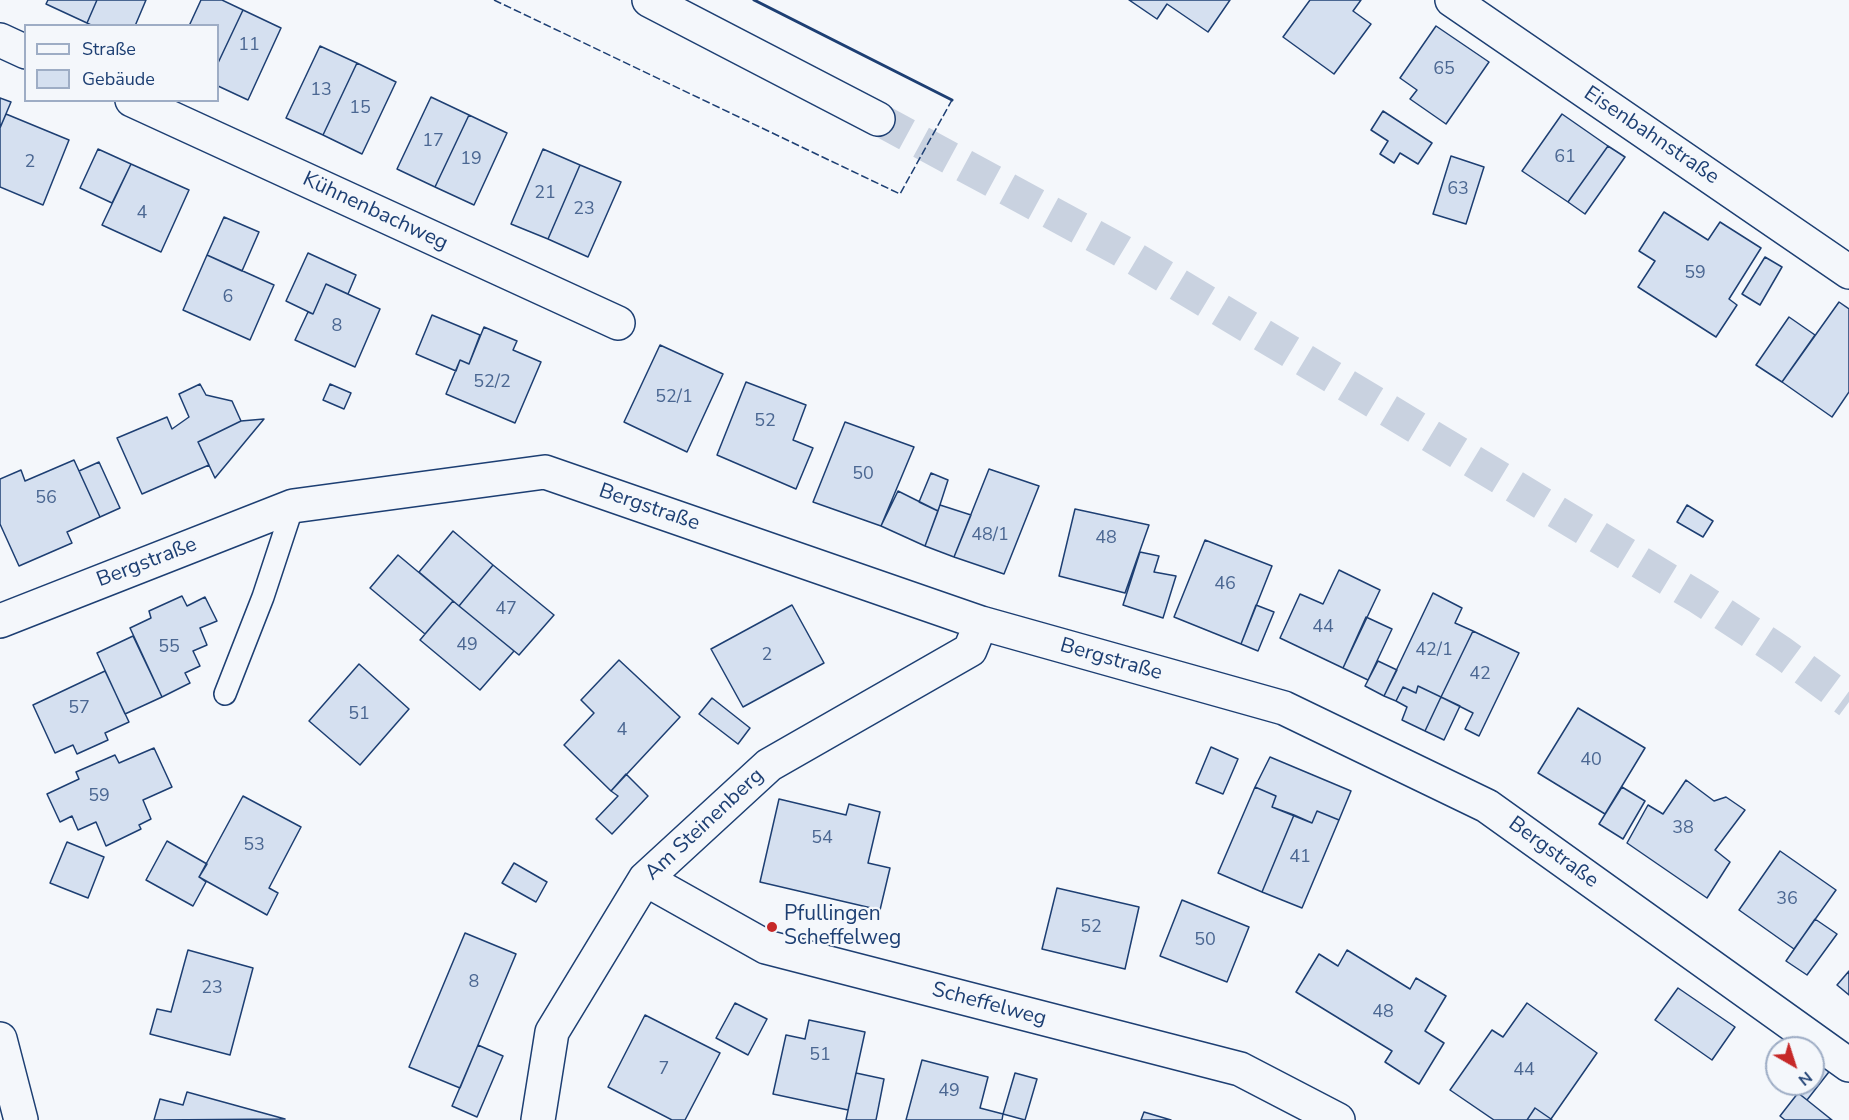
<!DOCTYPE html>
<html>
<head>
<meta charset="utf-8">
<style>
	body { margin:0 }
	#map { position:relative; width:1849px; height:1120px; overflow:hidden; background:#f4f7fb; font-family:"Nunito Sans",sans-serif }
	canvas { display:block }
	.legend { position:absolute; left:24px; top:24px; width:195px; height:78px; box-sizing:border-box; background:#f4f7fb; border:2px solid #9eadc5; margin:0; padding:8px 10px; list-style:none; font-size:18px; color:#1d3f73 }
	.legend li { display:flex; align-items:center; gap:12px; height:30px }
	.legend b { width:30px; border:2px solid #9eadc5 }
	.north { position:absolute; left:1765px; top:1036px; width:60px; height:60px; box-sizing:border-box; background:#f4f7fb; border:2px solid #9eadc5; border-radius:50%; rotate:141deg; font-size:16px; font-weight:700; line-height:24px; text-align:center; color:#1d3f73 }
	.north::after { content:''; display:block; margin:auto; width:21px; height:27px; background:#c62828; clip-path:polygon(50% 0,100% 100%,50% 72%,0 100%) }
</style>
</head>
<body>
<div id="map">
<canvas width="1849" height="1120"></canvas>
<ul class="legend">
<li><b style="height:8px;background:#f4f7fb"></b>Straße</li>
<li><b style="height:16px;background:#d5e0f0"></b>Gebäude</li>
</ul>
<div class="north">N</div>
</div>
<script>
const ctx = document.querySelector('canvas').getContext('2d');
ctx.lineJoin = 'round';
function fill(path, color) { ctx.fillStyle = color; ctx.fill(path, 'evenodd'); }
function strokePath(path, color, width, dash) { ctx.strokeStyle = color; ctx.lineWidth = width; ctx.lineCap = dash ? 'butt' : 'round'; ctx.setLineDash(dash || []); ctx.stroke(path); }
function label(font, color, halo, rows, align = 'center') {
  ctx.font = font + ' "Nunito Sans",sans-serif'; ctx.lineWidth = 4.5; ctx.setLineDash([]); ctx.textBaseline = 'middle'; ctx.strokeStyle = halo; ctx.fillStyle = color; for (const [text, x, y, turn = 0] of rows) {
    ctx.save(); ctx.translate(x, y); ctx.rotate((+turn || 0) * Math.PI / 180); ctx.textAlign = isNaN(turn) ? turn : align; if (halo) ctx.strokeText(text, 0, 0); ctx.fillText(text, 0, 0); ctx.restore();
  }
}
const building = new Path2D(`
	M 48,0 L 97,0 L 87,23 L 46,4 Z
	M 97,0 L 146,0 L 135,26 L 93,26 L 87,23 Z
	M 201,0 L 222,0 L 243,10 L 218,63 L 218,26 L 189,26 Z
	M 1129,0 L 1230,0 L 1208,32 L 1167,4 L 1157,19 Z
	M 1310,0 L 1361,0 L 1353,11 L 1371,24 L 1334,74 L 1283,37 Z
	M 243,10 L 281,28 L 248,100 L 218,86 L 218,63 Z
	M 1436,26 L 1489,62 L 1446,124 L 1410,99 L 1417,90 L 1400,78 Z
	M 320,46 L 357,63 L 323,135 L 286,118 Z
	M 357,63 L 396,82 L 362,154 L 323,135 Z
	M 431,97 L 469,115 L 435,187 L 397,169 Z
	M 0,98 L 11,102 L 0,128 Z
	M 1383,111 L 1432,143 L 1418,164 L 1400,153 L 1394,163 L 1380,154 L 1388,141 L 1371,130 Z
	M 6,114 L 69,140 L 43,205 L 0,187 L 0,128 Z
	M 1562,114 L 1608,146 L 1568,202 L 1522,171 Z
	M 469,115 L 507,133 L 474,205 L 435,187 Z
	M 1608,146 L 1625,157 L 1585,214 L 1568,202 Z
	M 98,149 L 131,164 L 112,203 L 80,188 Z
	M 543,149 L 580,165 L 548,239 L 511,224 Z
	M 1451,156 L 1484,167 L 1466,224 L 1433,214 Z
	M 131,164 L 189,190 L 161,252 L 102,225 Z
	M 580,165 L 621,182 L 588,257 L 548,239 Z
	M 1664,212 L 1708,240 L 1720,222 L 1761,248 L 1729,299 L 1737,305 L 1716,337 L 1638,287 L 1655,261 L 1639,251 Z
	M 224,217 L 259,232 L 242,271 L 207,255 Z
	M 308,253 L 356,275 L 348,294 L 326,284 L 313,314 L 286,301 Z
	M 207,255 L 274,285 L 250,340 L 183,310 Z
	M 1765,257 L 1782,267 L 1760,305 L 1742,294 Z
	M 326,284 L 380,309 L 355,367 L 295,340 L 308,312 L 313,314 Z
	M 1839,302 L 1849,309 L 1849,392 L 1832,417 L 1782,382 Z
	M 432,315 L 480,335 L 469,364 L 460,360 L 456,371 L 416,354 Z
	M 1789,317 L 1815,335 L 1782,382 L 1756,365 Z
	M 484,327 L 517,341 L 513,350 L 541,362 L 515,423 L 446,394 L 460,360 L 469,364 Z
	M 660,345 L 723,374 L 687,452 L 624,422 Z
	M 746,382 L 806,405 L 793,440 L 813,448 L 796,489 L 717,455 Z
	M 200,384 L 206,395 L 232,401 L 241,421 L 198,442 L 209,465 L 142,494 L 117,438 L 167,417 L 172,429 L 189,417 L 179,394 Z
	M 330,384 L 351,393 L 344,409 L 323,400 Z
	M 264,419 L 215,478 L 198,442 L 241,421 Z
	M 845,422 L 914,447 L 881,526 L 813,502 Z
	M 74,460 L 100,517 L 67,532 L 72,543 L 19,566 L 0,524 L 0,479 L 21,470 L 25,481 Z
	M 99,462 L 120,508 L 100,517 L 79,471 Z
	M 989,469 L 1039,486 L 1004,574 L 954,557 Z
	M 931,473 L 948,480 L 938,511 L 919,502 Z
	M 898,491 L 938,511 L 925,546 L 881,526 Z
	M 940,505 L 971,515 L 954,557 L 925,546 Z
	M 1687,505 L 1713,521 L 1703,537 L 1677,522 Z
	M 1075,509 L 1149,525 L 1125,593 L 1059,576 Z
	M 453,531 L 493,565 L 459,606 L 419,572 Z
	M 1205,540 L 1272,566 L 1241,644 L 1174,617 Z
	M 1140,552 L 1159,556 L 1154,572 L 1176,576 L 1163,618 L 1123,605 Z
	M 398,555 L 453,601 L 425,634 L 370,588 Z
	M 493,565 L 554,615 L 519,655 L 459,606 Z
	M 1339,570 L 1380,590 L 1343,668 L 1280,638 L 1300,594 L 1323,604 Z
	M 1433,593 L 1462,608 L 1455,623 L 1473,631 L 1441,697 L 1418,686 L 1416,693 L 1403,687 L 1396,701 L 1384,696 Z
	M 182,596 L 187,606 L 205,597 L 217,621 L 200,628 L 207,645 L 193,651 L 200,666 L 185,673 L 190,683 L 162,697 L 130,628 L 151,618 L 149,611 Z
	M 453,601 L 514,651 L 480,690 L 420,640 Z
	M 792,605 L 824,663 L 743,707 L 711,649 Z
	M 1256,605 L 1274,612 L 1258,651 L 1241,644 Z
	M 1366,617 L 1392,629 L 1368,680 L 1343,668 Z
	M 1473,631 L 1519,653 L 1479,736 L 1465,729 L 1473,713 L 1441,697 Z
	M 133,636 L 162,697 L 125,714 L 97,653 Z
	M 619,660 L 680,717 L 611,791 L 564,745 L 594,713 L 581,700 Z
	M 1378,661 L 1397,670 L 1384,696 L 1365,686 Z
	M 359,664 L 409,709 L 360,765 L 309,721 Z
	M 105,671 L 129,722 L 105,733 L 108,740 L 77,754 L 73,745 L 55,753 L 33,705 Z
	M 1418,686 L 1441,697 L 1425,731 L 1402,720 L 1407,707 L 1396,701 L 1403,687 L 1416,693 Z
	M 1441,697 L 1460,706 L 1444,740 L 1425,731 Z
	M 712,698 L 750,728 L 738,744 L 699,714 Z
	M 1578,708 L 1645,748 L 1605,814 L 1538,773 Z
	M 1211,747 L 1238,759 L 1223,794 L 1196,783 Z
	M 154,748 L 172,787 L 143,800 L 151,819 L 139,825 L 141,829 L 106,846 L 96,822 L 78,830 L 72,816 L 60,822 L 47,794 L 79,779 L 76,772 L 115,755 L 119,763 Z
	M 1270,757 L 1351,791 L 1339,820 L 1317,811 L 1312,823 L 1272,807 L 1276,796 L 1255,787 Z
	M 626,774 L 648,796 L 612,834 L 596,819 L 618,796 L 611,791 Z
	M 1686,780 L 1714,801 L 1726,797 L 1745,810 L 1715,850 L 1730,862 L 1707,898 L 1627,843 L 1648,805 L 1663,814 Z
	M 1255,787 L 1276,796 L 1272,807 L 1294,815 L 1262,892 L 1218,873 Z
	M 1622,787 L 1645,801 L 1623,839 L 1599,824 Z
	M 243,796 L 301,827 L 269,888 L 278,893 L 267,915 L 199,877 Z
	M 779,799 L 846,815 L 849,804 L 880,812 L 868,863 L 890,868 L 880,910 L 760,882 Z
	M 1317,811 L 1339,820 L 1302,908 L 1262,892 L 1294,815 L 1312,823 Z
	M 167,841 L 207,864 L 199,877 L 206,882 L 193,906 L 146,880 Z
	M 67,842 L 104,857 L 88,898 L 50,883 Z
	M 1780,851 L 1836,890 L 1794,949 L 1739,910 Z
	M 514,863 L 547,882 L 536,902 L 502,883 Z
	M 1057,888 L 1139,907 L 1125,969 L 1042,949 Z
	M 1182,900 L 1249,927 L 1227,982 L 1160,956 Z
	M 1815,919 L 1837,934 L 1807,975 L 1786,961 Z
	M 465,933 L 516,954 L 460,1088 L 409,1067 Z
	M 188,950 L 253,968 L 230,1055 L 150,1034 L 157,1009 L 171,1012 Z
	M 1347,950 L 1410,989 L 1416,978 L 1446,996 L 1425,1031 L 1444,1043 L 1419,1084 L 1385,1062 L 1392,1051 L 1296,992 L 1319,954 L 1338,966 Z
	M 1849,971 L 1849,995 L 1837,985 Z
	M 1678,988 L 1735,1027 L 1712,1060 L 1655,1020 Z
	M 735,1003 L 767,1019 L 748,1055 L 716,1038 Z
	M 1527,1003 L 1597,1053 L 1551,1119 L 1535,1108 L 1527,1120 L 1494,1120 L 1450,1090 L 1492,1030 L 1503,1037 Z
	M 645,1015 L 720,1053 L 685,1120 L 672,1120 L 608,1087 Z
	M 809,1020 L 865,1032 L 848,1110 L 773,1094 L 786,1035 L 805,1039 Z
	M 478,1045 L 503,1056 L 477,1117 L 452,1106 Z
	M 1813,1053 L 1832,1068 L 1807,1100 L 1787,1084 L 1813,1084 Z
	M 922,1060 L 988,1077 L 980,1108 L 1003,1114 L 1002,1120 L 906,1120 Z
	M 856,1073 L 884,1079 L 876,1120 L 846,1120 Z
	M 1015,1073 L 1037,1079 L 1025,1120 L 1003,1114 Z
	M 187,1092 L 285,1119 L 154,1120 L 160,1099 L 183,1105 Z
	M 1798,1093 L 1807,1100 L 1832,1120 L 1785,1120 L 1780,1116 Z
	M 1535,1108 L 1551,1119 L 1552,1120 L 1527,1120 Z
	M 1144,1112 L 1171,1120 L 1141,1120 Z`);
fill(building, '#d5e0f0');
strokePath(building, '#1d3f73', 1.5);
strokePath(new Path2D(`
	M 878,119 L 1122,251 L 1391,412 L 1699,598 L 1781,652 L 1849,702`), '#c9d2e0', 33, [33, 16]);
const lane = new Path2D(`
	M 225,694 L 263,597 L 293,506`);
const street = new Path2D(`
	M 1452,0 L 1849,272
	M 0,40 L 26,52
	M 132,100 L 618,323
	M 0,621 L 293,506 L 545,472 L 981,623 L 1284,708 L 1487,806 L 1849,1065
	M 645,879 L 766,947 L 1240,1069 L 1338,1120
	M 0,1039 L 21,1120
	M 538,1120 L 552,1032 L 645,879 L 769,765 L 970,650 L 981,623`);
const primary = new Path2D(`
	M 649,0 L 878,119`);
strokePath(lane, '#1d3f73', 24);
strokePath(street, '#1d3f73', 36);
strokePath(primary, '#1d3f73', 36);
strokePath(lane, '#f4f7fb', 21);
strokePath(street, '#f4f7fb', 33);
strokePath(primary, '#f4f7fb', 33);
strokePath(new Path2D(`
	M 494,0 L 900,194 L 952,100`), '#1d3f73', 1.5, [8, 3]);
strokePath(new Path2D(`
	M 754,0 L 952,100`), '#1d3f73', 3);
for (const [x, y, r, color] of [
	[772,927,6,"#c62828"]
]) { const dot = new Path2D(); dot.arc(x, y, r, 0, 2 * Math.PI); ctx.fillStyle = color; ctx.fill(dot); strokePath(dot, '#f4f7fb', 2); }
label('18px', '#4b6792', null, [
	["11",249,46],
	["65",1444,70],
	["13",321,91],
	["15",360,109],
	["17",433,142],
	["61",1565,158],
	["19",471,160],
	["2",30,163],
	["63",1458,190],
	["21",545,194],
	["23",584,210],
	["4",142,214],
	["59",1695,274],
	["6",228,298],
	["8",337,327],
	["52/2",492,383],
	["52/1",674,398],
	["52",765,422],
	["50",863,475],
	["56",46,499],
	["48/1",990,536],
	["48",1106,539],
	["46",1225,585],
	["47",506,610],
	["44",1323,628],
	["49",467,646],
	["55",169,648],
	["42/1",1434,651],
	["2",767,656],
	["42",1480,675],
	["57",79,709],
	["51",359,715],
	["4",622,731],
	["40",1591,761],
	["59",99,797],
	["38",1683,829],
	["54",822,839],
	["53",254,846],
	["41",1300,858],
	["36",1787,900],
	["52",1091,928],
	["50",1205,941],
	["8",474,983],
	["23",212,989],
	["48",1383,1013],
	["51",820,1056],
	["7",664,1070],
	["44",1524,1071],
	["49",949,1092]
]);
label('21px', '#1d3f73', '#f4f7fb', [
	["Eisenbahnstraße",1651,136,34],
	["Kühnenbachweg",375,212,25],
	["Bergstraße",649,508,19],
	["Bergstraße",147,563,-21],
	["Bergstraße",1111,660,16],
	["Am Steinenberg",705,825,-43],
	["Bergstraße",1553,853,36],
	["Scheffelweg",989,1005,15]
]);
label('21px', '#1d3f73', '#f4f7fb', [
	["Pfullingen",784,915],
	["Scheffelweg",784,939]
], 'left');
</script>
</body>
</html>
